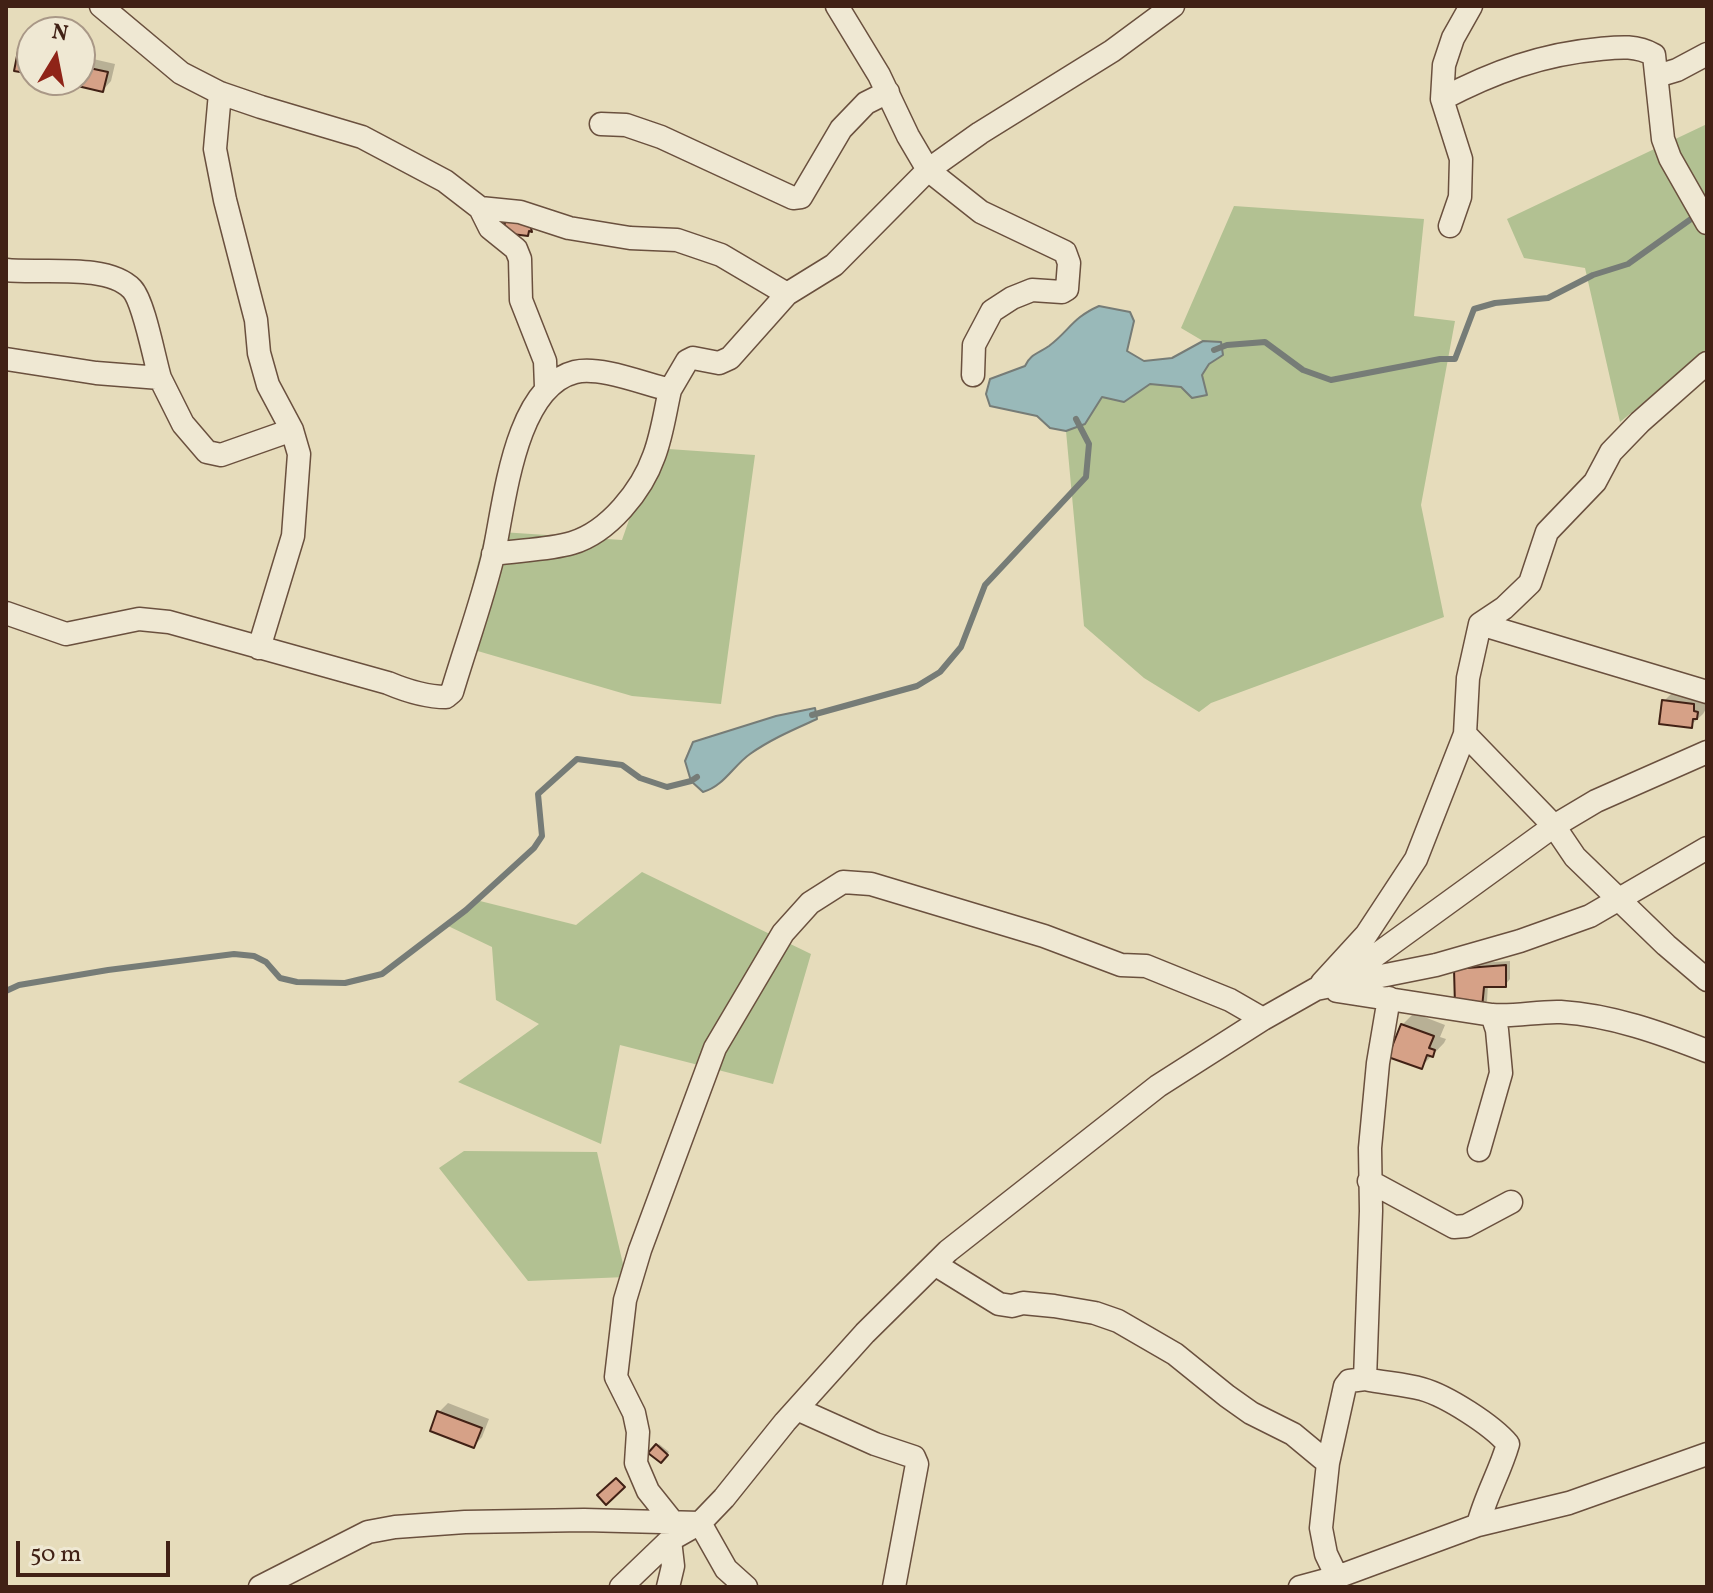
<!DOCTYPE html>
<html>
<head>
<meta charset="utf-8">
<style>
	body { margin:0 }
	#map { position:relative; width:1713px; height:1593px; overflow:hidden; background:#e6dcbb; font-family:Vollkorn,serif }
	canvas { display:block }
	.frame { position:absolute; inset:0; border:8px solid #412115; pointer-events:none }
	.north { position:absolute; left:16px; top:16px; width:80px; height:80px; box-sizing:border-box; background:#efe8d3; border:2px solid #a99887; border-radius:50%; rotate:10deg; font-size:22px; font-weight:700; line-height:32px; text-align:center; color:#412115 }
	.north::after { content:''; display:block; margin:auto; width:28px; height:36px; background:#8f2418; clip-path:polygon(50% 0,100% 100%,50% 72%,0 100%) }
	.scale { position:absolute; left:16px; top:1541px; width:154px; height:36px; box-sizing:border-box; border:4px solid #412115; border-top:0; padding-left:10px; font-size:24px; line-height:28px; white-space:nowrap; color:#412115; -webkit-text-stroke:6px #efe8d3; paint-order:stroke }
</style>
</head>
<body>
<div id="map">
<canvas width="1713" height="1593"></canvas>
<div class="frame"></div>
<div class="north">N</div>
<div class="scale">50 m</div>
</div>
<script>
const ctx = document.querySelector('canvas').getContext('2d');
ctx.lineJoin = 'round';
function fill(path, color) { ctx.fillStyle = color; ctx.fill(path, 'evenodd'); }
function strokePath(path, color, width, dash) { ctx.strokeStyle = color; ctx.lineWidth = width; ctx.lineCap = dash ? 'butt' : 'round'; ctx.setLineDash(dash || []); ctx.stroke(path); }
fill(new Path2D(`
	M 1707,124 L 1707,351 L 1620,422 L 1585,268 L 1524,258 L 1507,219 Z
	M 1234,206 L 1424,219 L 1414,316 L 1455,321 L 1421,505 L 1444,617 L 1211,703 L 1199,712 L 1144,678 L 1084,626 L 1066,431 L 1085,424 L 1102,397 L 1124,402 L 1150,384 L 1181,387 L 1202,375 L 1209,364 L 1223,355 L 1221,342 L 1203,341 L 1181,328 Z
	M 654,448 L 755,455 L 721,704 L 632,696 L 457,645 L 486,531 L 622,540 Z
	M 642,872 L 811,954 L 773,1084 L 620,1045 L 601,1144 L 458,1082 L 539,1024 L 496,1000 L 492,947 L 446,925 L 476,900 L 576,925 Z
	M 464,1151 L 597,1152 L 626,1277 L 528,1281 L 439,1168 Z`), '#b2c192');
const water = new Path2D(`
	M 1099,306 L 1130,312 L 1134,321 L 1127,351 L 1144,361 L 1172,358 L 1203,341 L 1221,342 L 1223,355 L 1209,364 L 1202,375 L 1207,395 L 1192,398 L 1181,387 L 1150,384 L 1124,402 L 1102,397 L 1085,424 L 1066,431 L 1050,428 L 1037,416 L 990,406 L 986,394 L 990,379 L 1025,366 C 1030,354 1039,353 1049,346 C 1070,330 1072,318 1099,306 Z
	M 815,708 L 817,719 C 795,729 771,739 750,754 C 733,766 724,786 703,792 L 691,781 L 685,761 L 693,742 L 776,716 Z`);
fill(water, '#99b9b9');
strokePath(water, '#767c77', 2);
fill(new Path2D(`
	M 28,43 L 32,44 L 32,72 L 20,52 Z
	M 80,56 L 115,64 L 111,81 L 103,90 L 61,80 L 80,80 Z
	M 1676,689 L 1707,701 L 1707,707 L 1703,714 L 1691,725 L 1664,701 Z
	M 1510,961 L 1510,979 L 1505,985 L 1488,985 L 1487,1001 L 1482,1006 L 1462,964 Z
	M 1414,1013 L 1445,1025 L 1440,1037 L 1446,1039 L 1444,1043 L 1421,1067 L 1402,1025 Z
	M 448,1403 L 489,1419 L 482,1437 L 474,1446 L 432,1429 L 439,1412 Z
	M 659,1444 L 669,1452 L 661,1461 L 651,1452 Z`), '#0003');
strokePath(new Path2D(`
	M 1214,350 L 1227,345 L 1265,342 L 1303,370 L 1331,380 L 1440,359 L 1455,359 L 1474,309 L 1495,303 L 1548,298 L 1593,275 L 1628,264 L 1698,214
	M 812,715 L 917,686 L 940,672 L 961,647 L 985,585 L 1086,477 L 1089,444 L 1076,419
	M 6,991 L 19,985 L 108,970 L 234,954 L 254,956 L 266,962 L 280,978 L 297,982 L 345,983 L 382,974 L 466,910 L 534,848 L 542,836 L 538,794 L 577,759 L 622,765 L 640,778 L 667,787 L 691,781 L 697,777`), '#767c77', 6);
const building = new Path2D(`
	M 18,51 L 32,53 L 32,74 L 14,71 Z
	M 80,66 L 108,72 L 103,92 L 52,80 L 80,80 Z
	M 505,220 L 530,224 L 532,232 L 529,231 L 528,236 L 504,233 Z
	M 1662,700 L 1694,704 L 1694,711 L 1698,712 L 1697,719 L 1693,719 L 1692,728 L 1659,724 Z
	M 1506,965 L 1506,987 L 1484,987 L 1482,1008 L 1455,1006 L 1454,969 Z
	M 1401,1024 L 1434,1036 L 1429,1048 L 1435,1050 L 1433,1057 L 1427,1055 L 1422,1069 L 1388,1057 Z
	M 437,1411 L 482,1428 L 474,1448 L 430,1431 Z
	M 656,1444 L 668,1455 L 661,1463 L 648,1453 Z
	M 616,1478 L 625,1487 L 606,1505 L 597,1495 Z`);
fill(building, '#d6a187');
strokePath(building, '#412115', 2);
const minor = new Path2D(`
	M 101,6 L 181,73 L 220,93 L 261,107 L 362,137 L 445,181 L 480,208 L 520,212 L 569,228 L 630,238 L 677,240 L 721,255 L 787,294
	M 837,6 L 879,75 L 908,136 L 928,170 L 981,212 L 1065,252 L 1069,263 L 1067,289 L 1062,292 L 1032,290 L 1012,298 L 992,311 L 974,345 L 973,375
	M 1657,76 L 1677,70 L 1707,54
	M 220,93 L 215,149 L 225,200 L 256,320 L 259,353 L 268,385 L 292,430 L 299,454 L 293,536 L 259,648
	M 1442,99 C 1493,72 1543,54 1600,49 C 1620,47 1636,45 1654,55 L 1663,139 L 1670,158 L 1707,223
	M 601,124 L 626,125 L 661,137 L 793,198 L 801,197 L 841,129 L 866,103 L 888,92
	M 480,208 L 490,228 L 516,249 L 520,259 L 521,300 L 545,361 L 546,387
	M 1450,226 L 1460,197 L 1461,159 L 1442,99 L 1444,65 L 1453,38 L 1471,6
	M 6,270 C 40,274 107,263 132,289 C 144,302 154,358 160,378
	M 6,359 L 96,373 L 160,378 L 183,424 L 207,452 L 221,455 L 292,430
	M 1707,363 L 1640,422 L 1611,452 L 1595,482 L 1547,532 L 1530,583 L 1504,608 L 1480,624 L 1468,678 L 1465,734 L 1554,826 L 1575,857 L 1666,945 L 1707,980
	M 493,554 C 519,550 548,550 572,543 C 609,532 642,490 654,456 C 662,435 665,412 670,390
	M 6,613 L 66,634 L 139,619 L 169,622 L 388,683 C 407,691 425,697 446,697 L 452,692 C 466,645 483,599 494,552 C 505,501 515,387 575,372 C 601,366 644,384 670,390 L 687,361 L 693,358 L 719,363 L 730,358 L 787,294 L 834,265 L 928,170 L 980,133 L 1112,51 L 1173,6
	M 1480,624 L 1707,692
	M 1343,979 L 1554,826 L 1596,801 L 1707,752
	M 1322,983 L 1366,935 L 1416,859 L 1465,734
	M 1337,991 L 1492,1015 C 1516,1017 1538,1011 1561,1012 C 1611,1015 1661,1033 1707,1051
	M 1479,1150 L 1501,1073 L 1497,1030 L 1492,1015
	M 1369,1181 L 1454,1227 L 1466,1226 L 1511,1202
	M 936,1265 L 999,1304 L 1012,1306 L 1023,1303 L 1054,1306 L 1095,1313 L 1118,1321 L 1175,1354 L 1227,1396 L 1251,1413 L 1293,1434 L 1328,1463
	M 797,1409 L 875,1444 L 914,1457 L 917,1464 L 894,1587
	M 672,1521 L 648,1491 L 636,1463 L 638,1432 L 634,1413 L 616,1377 L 625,1300 L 640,1250 L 715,1048 L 783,933 L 810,903 L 843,882 L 871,884 L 1044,936 L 1121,965 L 1146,966 L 1230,1000 L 1263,1019
	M 1478,1525 L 1569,1503 L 1707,1454
	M 1337,1577 L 1326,1554 L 1321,1528 L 1328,1463 L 1345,1386 L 1349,1381 L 1365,1379 L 1371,1211 L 1370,1148 L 1378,1063 L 1389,998
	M 260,1587 L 368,1532 L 395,1527 L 465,1522 L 584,1520 L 700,1523 L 724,1498 L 785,1422 L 865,1333 L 948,1251 L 1158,1086 L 1263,1019 L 1316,989 L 1436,965 L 1520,941 L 1590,916 L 1707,848
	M 621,1587 L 670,1540 L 700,1523 L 726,1569 L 746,1587
	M 668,1587 L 673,1566 L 670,1540
	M 1300,1587 L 1337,1577 L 1478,1525 C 1485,1497 1500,1472 1508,1444 C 1492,1425 1447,1396 1422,1389 C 1404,1384 1384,1383 1365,1379`);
strokePath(minor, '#6a503e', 25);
strokePath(minor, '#efe8d3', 22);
</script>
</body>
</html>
